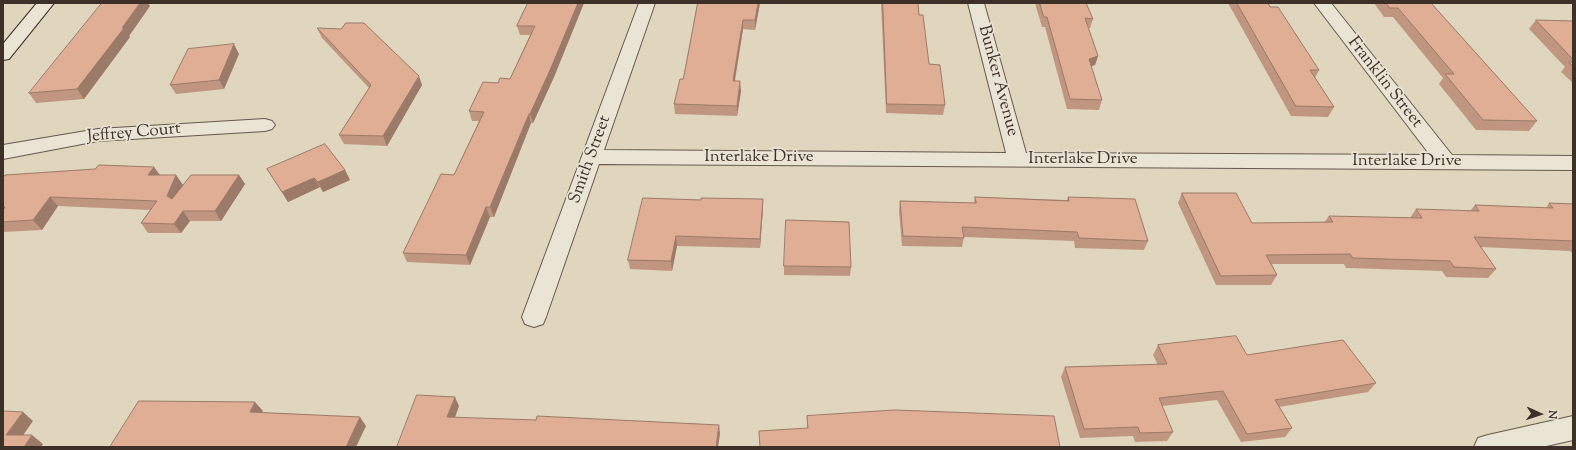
<!DOCTYPE html>
<html>
<head>
<meta charset="utf-8">
<style>
	body { margin:0 }
	#map { position:relative; width:1576px; height:450px; overflow:hidden; background:#dfd6bd; font-family:"Sorts Mill Goudy",serif }
	canvas { display:block }
	.frame { position:absolute; inset:0; border:4px solid #3c3028; pointer-events:none }
	.north { position:absolute; left:1520px; top:394px; width:40px; height:40px; -webkit-text-stroke:3px #eae4d4; paint-order:stroke; rotate:93deg; font-size:11px; font-weight:700; line-height:16px; text-align:center; color:#3c3028 }
	.north::after { content:''; display:block; margin:auto; width:14px; height:18px; background:#3c3028; clip-path:polygon(50% 0,100% 100%,50% 72%,0 100%) }
</style>
</head>
<body>
<div id="map">
<canvas width="1576" height="450"></canvas>
<div class="frame"></div>
<div class="north">N</div>
</div>
<script>
const ctx = document.querySelector('canvas').getContext('2d');
ctx.lineJoin = 'round';
function strokePath(path, color, width, dash) { ctx.strokeStyle = color; ctx.lineWidth = width; ctx.lineCap = dash ? 'butt' : 'round'; ctx.setLineDash(dash || []); ctx.stroke(path); }
function fill(path, color) { ctx.fillStyle = color; ctx.fill(path, 'evenodd'); }
function label(font, color, halo, rows, align = 'center') {
  ctx.font = font + ' "Sorts Mill Goudy",serif'; ctx.lineWidth = 3.5; ctx.setLineDash([]); ctx.textBaseline = 'middle'; ctx.strokeStyle = halo; ctx.fillStyle = color; for (const [text, x, y, turn = 0] of rows) {
    ctx.save(); ctx.translate(x, y); ctx.rotate((+turn || 0) * Math.PI / 180); ctx.textAlign = isNaN(turn) ? turn : align; if (halo) ctx.strokeText(text, 0, 0); ctx.fillText(text, 0, 0); ctx.restore();
  }
}
const street = new Path2D(`
	M 639,3 L 655,3 L 604,150 L 1006,153 L 968,3 L 984,3 L 1026,153 L 1430,155 L 1314,3 L 1331,3 L 1452,155 L 1573,156 L 1573,170 L 599,164 L 546,317 L 543,324 L 534,327 L 525,324 L 522,317 Z
	M 265,119 L 272,121 L 275,125 L 272,129 L 265,131 L 98,141 L 3,159 L 3,145 L 98,129 Z
	M 1573,416 L 1573,440 L 1542,447 L 1474,447 L 1478,438 L 1488,435 Z`);
const secondary = new Path2D(`
	M 37,3 L 54,3 L 9,59 L 3,60 L 3,44 Z`);
strokePath(street, '#655a4d', 2);
strokePath(secondary, '#3c3028', 2);
fill(street, '#eae4d4');
fill(secondary, '#eae4d4');
fill(new Path2D(`
	M 528,3 L 584,3 L 554,77 L 533,123 L 531,123 L 494,217 L 490,217 L 470,265 L 407,262 L 403,253 L 454,175 L 479,121 L 472,121 L 469,111 L 498,83 L 510,79 L 530,35 L 520,35 L 517,26 Z
	M 698,3 L 760,3 L 755,30 L 743,29 L 735,81 L 741,91 L 737,116 L 675,114 L 674,104 L 683,79 Z
	M 881,3 L 918,3 L 919,15 L 929,64 L 945,105 L 943,115 L 886,113 Z
	M 1035,3 L 1086,3 L 1093,19 L 1090,28 L 1088,28 L 1098,56 L 1095,65 L 1091,66 L 1102,100 L 1099,110 L 1067,109 L 1045,27 L 1042,27 Z
	M 1228,3 L 1268,3 L 1319,70 L 1315,78 L 1334,107 L 1328,117 L 1291,116 Z
	M 1374,3 L 1431,3 L 1537,121 L 1529,131 L 1476,130 L 1439,84 L 1443,78 L 1393,17 L 1384,17 Z
	M 150,6 L 129,36 L 130,37 L 84,99 L 36,103 L 29,93 Z
	M 1536,20 L 1573,21 L 1573,83 L 1561,72 L 1565,67 L 1529,29 Z
	M 317,28 L 422,85 L 387,146 L 344,144 L 339,135 L 369,88 L 322,38 Z
	M 239,54 L 224,89 L 176,94 L 170,85 Z
	M 154,167 L 160,175 L 176,175 L 183,185 L 183,186 L 239,175 L 245,184 L 221,221 L 190,221 L 181,233 L 148,233 L 141,223 L 150,210 L 58,206 L 42,230 L 3,232 L 3,178 Z
	M 267,169 L 345,170 L 350,180 L 323,192 L 320,187 L 288,202 Z
	M 1182,193 L 1252,223 L 1324,223 L 1329,216 L 1410,218 L 1416,209 L 1470,211 L 1475,205 L 1546,208 L 1549,203 L 1573,204 L 1573,254 L 1570,251 L 1481,247 L 1496,269 L 1488,278 L 1446,277 L 1442,271 L 1346,268 L 1344,264 L 1272,264 L 1277,275 L 1271,285 L 1216,285 L 1178,203 Z
	M 975,197 L 1067,200 L 1068,197 L 1148,241 L 1144,250 L 1075,248 L 1074,241 L 964,237 L 962,247 L 902,246 L 899,211 L 900,201 L 974,203 Z
	M 763,199 L 763,208 L 760,248 L 677,246 L 672,271 L 630,269 L 628,260 L 701,200 Z
	M 784,266 L 851,267 L 850,276 L 784,275 Z
	M 1158,345 L 1247,355 L 1376,383 L 1368,392 L 1279,407 L 1292,428 L 1285,437 L 1241,442 L 1217,400 L 1162,406 L 1173,432 L 1167,441 L 1135,442 L 1133,436 L 1080,438 L 1061,377 L 1065,367 L 1158,365 L 1153,355 Z
	M 807,416 L 1060,447 L 807,428 Z`), '#c09680');
fill(new Path2D(`
	M 140,3 L 148,3 L 150,6 L 129,36 L 130,37 L 84,99 L 77,89 Z
	M 578,3 L 584,3 L 554,77 L 533,123 L 530,114 Z
	M 758,3 L 760,3 L 755,30 L 755,20 Z
	M 743,20 L 743,29 L 733,90 L 733,81 Z
	M 234,44 L 239,54 L 224,89 L 219,80 Z
	M 1098,56 L 1095,65 L 1086,68 L 1089,59 Z
	M 419,76 L 422,85 L 387,146 L 383,136 Z
	M 740,81 L 741,91 L 737,116 L 737,106 Z
	M 529,114 L 531,123 L 494,217 L 490,207 Z
	M 154,167 L 161,177 L 148,175 Z
	M 345,170 L 350,180 L 323,192 L 318,182 Z
	M 176,175 L 183,185 L 174,206 L 167,196 Z
	M 239,175 L 245,184 L 221,221 L 215,211 Z
	M 314,178 L 320,187 L 288,202 L 282,192 Z
	M 50,197 L 58,206 L 42,230 L 33,220 Z
	M 763,199 L 763,208 L 760,248 L 760,239 Z
	M 486,207 L 490,217 L 470,265 L 466,255 Z
	M 183,211 L 190,221 L 181,233 L 174,224 Z
	M 676,236 L 677,246 L 672,271 L 671,261 Z
	M 455,397 L 459,406 L 452,426 L 447,417 Z
	M 255,402 L 263,411 L 258,421 L 250,412 Z
	M 23,412 L 33,421 L 17,444 L 6,435 Z
	M 360,417 L 366,426 L 356,447 L 346,447 Z
	M 719,425 L 720,434 L 718,447 L 716,447 Z
	M 32,435 L 43,444 L 41,447 L 24,447 Z`), '#9c7a68');
const building = new Path2D(`
	M 102,3 L 140,3 L 122,28 L 124,28 L 77,89 L 29,93 Z
	M 528,3 L 578,3 L 551,68 L 530,114 L 529,114 L 490,207 L 486,207 L 466,255 L 403,253 L 441,174 L 454,175 L 484,112 L 469,111 L 483,82 L 498,83 L 500,78 L 510,79 L 535,26 L 517,26 Z
	M 698,3 L 758,3 L 755,20 L 743,20 L 733,81 L 740,81 L 737,106 L 674,104 L 680,79 L 683,79 Z
	M 883,3 L 918,3 L 919,15 L 923,15 L 929,64 L 940,65 L 945,105 L 887,104 Z
	M 1040,3 L 1086,3 L 1093,19 L 1085,18 L 1098,56 L 1089,59 L 1102,100 L 1070,99 L 1047,17 L 1044,17 Z
	M 1237,3 L 1268,3 L 1270,7 L 1278,7 L 1319,70 L 1310,70 L 1334,107 L 1296,106 Z
	M 1386,3 L 1431,3 L 1537,121 L 1483,120 L 1445,74 L 1454,74 L 1398,8 L 1390,8 Z
	M 1536,20 L 1573,21 L 1573,59 Z
	M 346,23 L 364,23 L 419,76 L 383,136 L 339,135 L 371,85 L 317,28 L 341,29 Z
	M 234,44 L 219,80 L 170,85 L 188,49 Z
	M 1569,62 L 1573,62 L 1573,66 Z
	M 325,144 L 345,170 L 318,182 L 314,178 L 282,192 L 267,169 Z
	M 99,165 L 154,167 L 148,175 L 176,175 L 167,196 L 172,199 L 191,175 L 239,175 L 215,211 L 183,211 L 174,224 L 141,223 L 157,201 L 50,197 L 33,220 L 3,222 L 3,210 L 5,207 L 3,207 L 3,178 L 5,175 L 95,169 Z
	M 1182,193 L 1236,193 L 1252,223 L 1333,222 L 1329,216 L 1422,218 L 1416,209 L 1479,211 L 1475,205 L 1553,208 L 1549,203 L 1573,204 L 1573,241 L 1474,237 L 1496,269 L 1454,267 L 1450,261 L 1353,258 L 1350,254 L 1266,255 L 1277,275 L 1221,276 Z
	M 975,197 L 1069,201 L 1068,197 L 1135,199 L 1148,241 L 1079,238 L 1077,232 L 962,227 L 964,238 L 903,236 L 900,201 L 976,203 Z
	M 643,198 L 701,200 L 701,198 L 763,199 L 760,239 L 676,236 L 671,261 L 628,260 Z
	M 786,220 L 849,222 L 851,267 L 784,266 Z
	M 1236,336 L 1247,355 L 1343,340 L 1376,383 L 1275,400 L 1292,428 L 1247,434 L 1223,391 L 1159,398 L 1173,432 L 1140,433 L 1138,427 L 1084,429 L 1065,367 L 1167,364 L 1158,345 Z
	M 417,395 L 455,397 L 447,417 L 536,420 L 537,416 L 719,425 L 716,447 L 397,447 Z
	M 139,401 L 255,402 L 250,412 L 360,417 L 346,447 L 110,447 Z
	M 895,410 L 1054,416 L 1060,447 L 760,447 L 759,431 L 808,428 L 807,416 Z
	M 3,411 L 23,412 L 6,435 L 32,435 L 24,447 L 3,447 Z`);
fill(building, '#dfae95');
strokePath(building, '#9c7a68', 1);
label('17px', '#3c3028', '#eae4d4', [
	["Bunker Avenue",997,81,75],
	["Franklin Street",1384,83,52],
	["Jeffrey Court",134,134,-5],
	["Interlake Drive",759,158],
	["Smith Street",591,160,-70],
	["Interlake Drive",1083,160],
	["Interlake Drive",1407,162]
]);
</script>
</body>
</html>
